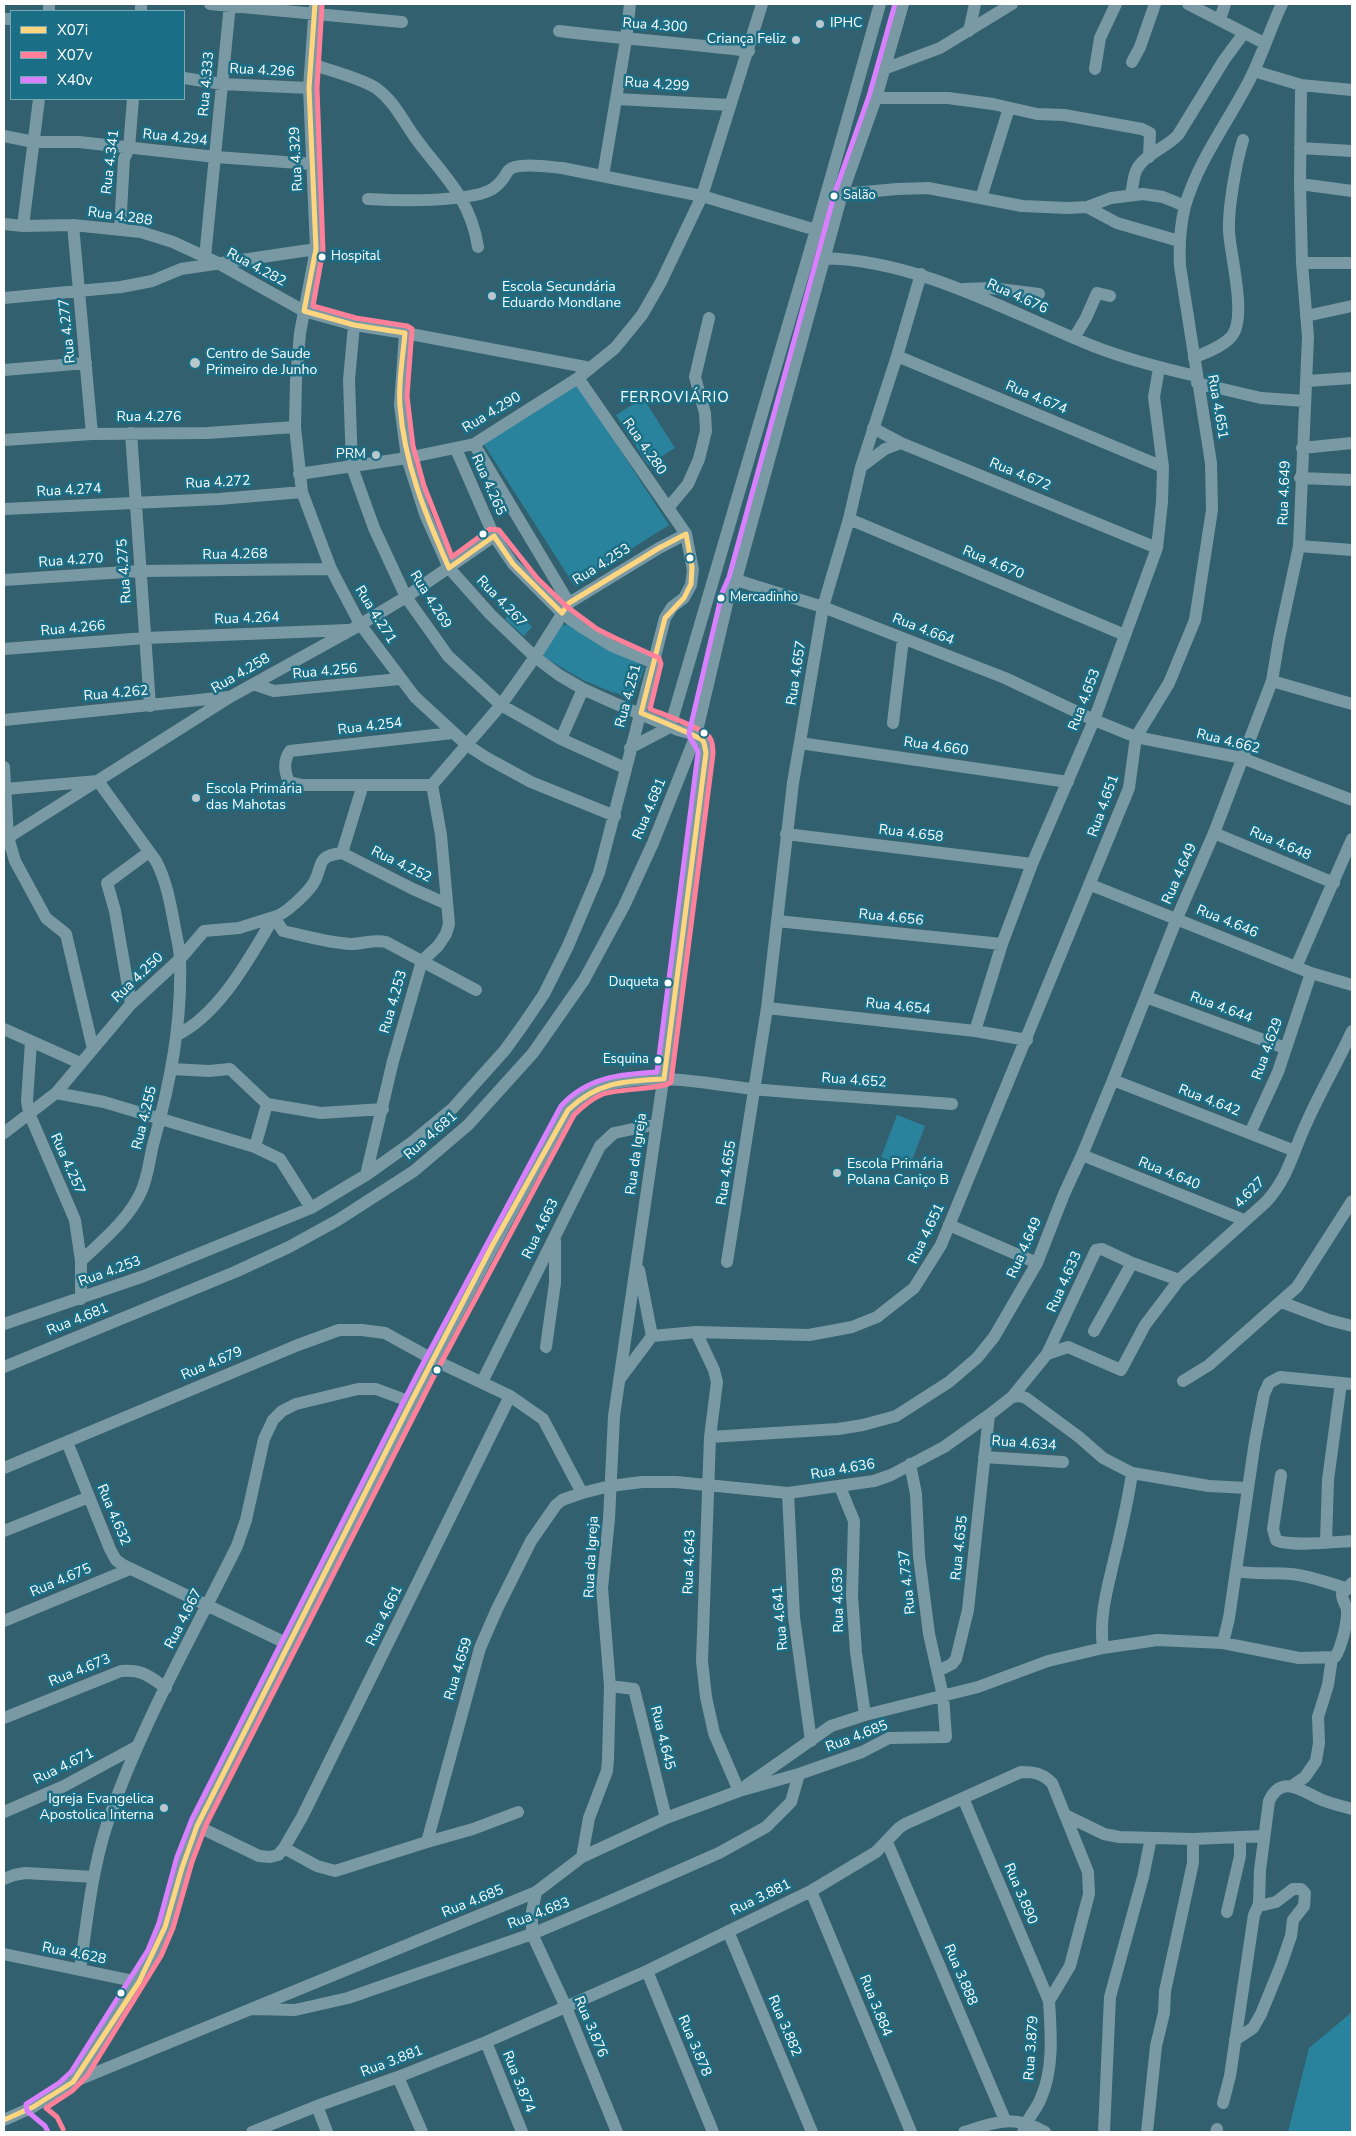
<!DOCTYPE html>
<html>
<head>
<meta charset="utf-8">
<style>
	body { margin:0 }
	#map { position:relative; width:1356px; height:2136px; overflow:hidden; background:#32606e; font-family:"Nunito Sans",sans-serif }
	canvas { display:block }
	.frame { position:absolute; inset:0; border:5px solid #fff; pointer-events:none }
	.legend { position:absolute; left:10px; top:10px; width:175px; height:90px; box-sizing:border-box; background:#1a6e86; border:1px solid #76a8b6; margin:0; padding:6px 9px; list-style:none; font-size:15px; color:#fff }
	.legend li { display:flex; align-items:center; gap:10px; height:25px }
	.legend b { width:25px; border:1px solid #76a8b6 }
</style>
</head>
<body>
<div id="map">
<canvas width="1356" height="2136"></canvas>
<div class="frame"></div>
<ul class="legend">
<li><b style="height:6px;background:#ffd580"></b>X07i</li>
<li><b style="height:6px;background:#ff8098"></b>X07v</li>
<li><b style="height:6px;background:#d880ff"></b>X40v</li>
</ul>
</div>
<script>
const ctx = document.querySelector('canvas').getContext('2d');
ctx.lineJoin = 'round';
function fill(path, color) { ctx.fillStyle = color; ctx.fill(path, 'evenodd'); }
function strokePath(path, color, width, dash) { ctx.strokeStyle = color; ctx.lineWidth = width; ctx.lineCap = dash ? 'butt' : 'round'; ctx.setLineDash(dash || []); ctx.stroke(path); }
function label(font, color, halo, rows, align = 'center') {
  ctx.font = font + ' "Nunito Sans",sans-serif'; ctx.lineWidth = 5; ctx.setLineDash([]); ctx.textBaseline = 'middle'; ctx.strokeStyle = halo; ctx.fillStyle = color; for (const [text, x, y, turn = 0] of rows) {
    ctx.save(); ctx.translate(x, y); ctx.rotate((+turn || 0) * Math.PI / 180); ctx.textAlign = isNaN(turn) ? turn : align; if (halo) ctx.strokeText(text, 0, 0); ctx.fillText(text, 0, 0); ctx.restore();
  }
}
fill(new Path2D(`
	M 577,383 L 669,525 L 574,585 L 483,443 Z
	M 643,398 L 675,448 L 648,465 L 616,415 Z
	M 513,610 L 532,627 L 524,636 L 505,619 Z
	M 561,623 L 565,626 L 567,623 L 639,659 L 644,668 L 635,694 L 626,698 L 615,692 L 614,693 L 583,680 L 544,657 L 542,651 Z
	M 897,1115 L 925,1126 L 909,1168 L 881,1157 Z
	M 1352,2012 L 1352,2132 L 1288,2132 L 1309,2048 Z`), '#2a839c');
strokePath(new Path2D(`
	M 210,4 L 402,22
	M 315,4 L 309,88 L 316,249 L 300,333 L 296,380 L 295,427 L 302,492 L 331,569 L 360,624 L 415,697 L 467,745 L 487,758 L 531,782 L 615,816
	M 1188,4 L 1264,43
	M 49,11 L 49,4
	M 141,11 L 141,4
	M 4,19 L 11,19
	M 1220,19 L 1225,4
	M 559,31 C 622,39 686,43 749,51
	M 969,31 L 975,4
	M 1132,62 L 1140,47 L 1155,4
	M 311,64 C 329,70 361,78 376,88 C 394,101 402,119 414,136 C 442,175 470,196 478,247
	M 884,69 L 940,48 L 1012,4
	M 1095,69 L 1100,38 L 1116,4
	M 1254,71 L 1301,85 L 1352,90
	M 184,78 L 222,84 L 309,88
	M 876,98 L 948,98 L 993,104 L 1037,114 L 1064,115 L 1142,129 L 1150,133 L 1149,157
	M 617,99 L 730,105
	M 4,136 L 34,142 L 79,142 L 216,157 L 312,164
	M 1300,148 L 1352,151
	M 603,176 L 626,40 L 630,4
	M 1300,184 L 1352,191
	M 842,194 L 897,189 L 928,188 L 1022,206 L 1068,208 L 1087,207 L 1111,198 L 1143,194 L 1163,197 L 1185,206
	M 1131,194 C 1133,187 1133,178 1136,171 C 1143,155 1166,148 1178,135 L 1224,60 L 1244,33
	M 981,198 L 1009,108
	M 368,199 C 404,201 445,202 480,194 C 488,192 497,187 502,180 C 505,177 506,173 509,170 C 517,162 550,167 562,168 L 702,196 L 816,230
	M 1087,207 L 1117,223 L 1179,241
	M 4,224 L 23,226 L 73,225 L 141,232 L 173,242 L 216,262 L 304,311 L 354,325 L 405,333 L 591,368
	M 73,225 L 92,434
	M 23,226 L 39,99
	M 120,230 L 123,176 L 124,159 L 129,148 L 133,99
	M 205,257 L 230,4
	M 824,258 C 921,261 1006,311 1093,346 C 1126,359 1161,368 1196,376
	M 1302,263 L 1352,263
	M 964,289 L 991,288 L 1039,294
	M 4,298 L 121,287 L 152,281 L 181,269 L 316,249
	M 1306,316 L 1352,306
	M 354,325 L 349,380 L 352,467 L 374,528 L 406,597 L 448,656 L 501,705 L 561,739 L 625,768
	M 405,333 L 400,405 L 407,458 L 425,514 L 449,568 L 490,614 L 535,657 L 559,675 L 583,689 L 614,703 L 678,730 L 696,735 L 704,742 L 706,753 L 671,1026 L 614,1416 L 609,1519 L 602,1588 L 610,1686 L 608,1759 L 607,1771 L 589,1818 L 582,1857
	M 1074,338 L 1086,318 L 1097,293 L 1110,296
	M 897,356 L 1163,467
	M 1194,358 C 1206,352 1222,347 1231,337 C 1248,319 1230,255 1229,231 C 1228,208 1236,163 1243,140
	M 4,370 L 86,363
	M 1307,381 L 1352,378
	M 1197,383 L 1261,398 L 1305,401
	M 873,428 L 901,443 L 1157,548
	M 131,433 L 150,706
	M 4,440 L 92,434 L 207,433 L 295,427
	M 474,444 L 569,603
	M 1302,448 L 1352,443
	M 456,449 L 494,536 L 513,564 L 562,613 L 583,628 L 612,646 L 654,663
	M 861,467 L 885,449 L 901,443
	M 299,474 L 407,458 L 474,444 L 578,378 L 615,348 L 642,315 L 661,282 L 702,196 L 762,4
	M 1300,478 L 1352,480
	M 668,508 L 688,484 L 699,459 L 706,431 L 705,413 L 695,377 L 709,318
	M 4,509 L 219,499 L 302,492
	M 849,519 L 1125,635
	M 1299,546 L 1352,550
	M 4,580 L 140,571 L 331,569
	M 736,580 L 823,607 L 1005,678 L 1094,720 L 1136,737 L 1242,758 L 1352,800
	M 4,649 L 145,638 L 348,630
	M 1272,681 L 1352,704
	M 253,684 L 274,691 L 400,679
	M 4,720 L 228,697
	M 893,723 L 903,639
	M 561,739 L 583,689
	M 800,743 L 1068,782
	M 630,748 L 670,727 L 816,230 L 880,4
	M 4,767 L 8,837 L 15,861 L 46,918 L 66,934 L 93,1049
	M 432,785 L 302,785 L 289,782 C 284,771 283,761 290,751 L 453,733
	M 5,789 L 98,781 L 156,861 C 166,880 170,901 174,923 C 176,935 180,948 180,961 C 182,1024 170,1084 153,1145 C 149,1161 148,1177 141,1192 C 128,1220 103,1240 81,1261
	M 1214,833 L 1334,883
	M 786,834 L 1032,864
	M 4,840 L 230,697 L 351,630 L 406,597 L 494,536
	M 342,853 L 413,889 L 447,904
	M 342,853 L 361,791
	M 1091,885 L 1311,973 L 1352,985
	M 777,921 L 1002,944
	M 1296,967 L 1352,839
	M 1146,997 L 1285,1048
	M 131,1004 L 115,911 L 107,883 L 149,852
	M 767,1008 L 975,1031 L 1027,1040
	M 4,1029 L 80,1063
	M 975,1031 L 1002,944 L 1032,864 L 1094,720 L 1157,548 L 1162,502 L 1163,467 L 1154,397 L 1159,368
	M 177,1035 C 220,1014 250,957 274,917 C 286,914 306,894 313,884 C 324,867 314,856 342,853
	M 31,1042 L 27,1101 L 29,1113 L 75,1220 L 81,1261 L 81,1299
	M 172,1069 L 209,1071 L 230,1069 L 267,1104 L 321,1113 L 383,1109
	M 1113,1080 L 1295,1151
	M 56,1093 L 104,1102 L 255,1147 L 280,1159 L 311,1208
	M 4,1133 L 56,1093 L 131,1004 L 180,959 L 204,931 L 239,928 L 274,917 L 283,931 C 305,936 329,943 351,944 C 363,944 374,939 386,942 L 476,990
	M 1250,1133 L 1278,1072 L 1311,973
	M 255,1147 L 267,1104
	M 1082,1155 L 1244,1220
	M 366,1175 L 393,1061 L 422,961 L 438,946 L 446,934 L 449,924 L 441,835 L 432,785 L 501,705 L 535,657 L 569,603 L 659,548 L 686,534
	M 949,1225 L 1037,1263
	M 727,1262 L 767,1008 L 793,783 L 823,607 L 849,519 L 861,467 L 897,356 L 921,274
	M 639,1270 L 652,1336
	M 1281,1302 L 1329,1320 L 1352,1326
	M 4,1324 L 144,1276 L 311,1208 L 366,1175 L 411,1143 L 453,1108 L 505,1050 L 523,1025 L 544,994 L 568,946 L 599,873 L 665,618 L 672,607 L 684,598 L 691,585 L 693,570 L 686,534 L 578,378
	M 1094,1331 L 1132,1263
	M 696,1332 L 714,1370 L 717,1382 L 710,1437 L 702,1661 L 706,1697 L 714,1733 L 739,1791
	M 652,1336 L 696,1332 L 809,1335 L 852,1327 L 877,1317 L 914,1288 L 941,1245 L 1129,788 L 1136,737 L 1169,683 L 1195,620 L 1212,510 L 1211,463 L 1180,266 C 1179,246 1180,226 1185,206 C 1198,161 1228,122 1249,81 C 1262,56 1270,29 1282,4
	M 546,1347 L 555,1283 L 555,1240
	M 1047,1354 L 1096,1250 L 1102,1249 L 1132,1263 L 1179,1280
	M 4,1367 L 235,1272 L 289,1247 L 338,1220 L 414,1171 L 468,1125 L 533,1053 L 584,980 L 624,906 L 653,843 L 696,735 L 729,595 L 736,580 L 842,194 L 876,98 L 903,4
	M 619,1380 L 652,1336
	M 1183,1381 L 1209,1365 L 1297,1287 L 1352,1201
	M 482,1382 L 600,1146 L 614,1133 L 657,1124
	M 1012,1397 L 1019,1396 L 1026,1398 L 1079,1437 L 1103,1458 L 1132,1473 L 1209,1486 L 1247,1488
	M 710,1437 L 838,1429 L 863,1425 L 896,1416 L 949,1382 L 977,1358 L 994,1337 L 1037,1263 L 1064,1194 L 1082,1155 L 1113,1080 L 1177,918 L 1214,833 L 1272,681 L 1279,639 L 1299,546 L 1308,337 L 1302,263 L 1300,184 L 1301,85
	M 67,1442 L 110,1549 L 116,1560 L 123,1565 L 290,1645
	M 984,1457 L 1063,1462
	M 4,1468 L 298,1345 L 339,1330 L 362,1330 L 385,1333 L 434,1360 L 510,1396 L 543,1419 L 582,1493 L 562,1500 L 556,1505 L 531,1541 L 497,1609 L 480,1648 L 427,1842 L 335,1871 L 317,1866 L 284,1848
	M 1281,1475 L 1273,1529 L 1276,1540 C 1288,1547 1336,1542 1352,1541
	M 840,1487 L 854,1521 L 852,1596 L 856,1652 L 865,1715
	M 582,1493 L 610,1486 L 642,1482 L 676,1482 L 788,1493 L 874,1481 L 891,1475 L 944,1447 L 989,1415 L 1012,1397 L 1047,1354 L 1068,1347 L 1121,1370 L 1145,1325 L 1179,1280 L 1266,1202 C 1289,1176 1292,1154 1306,1124 C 1320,1092 1338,1062 1352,1031
	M 788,1493 L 794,1617 L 811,1741
	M 4,1531 L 89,1497
	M 1326,1542 L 1328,1480 L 1341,1383
	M 1236,1571 C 1255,1575 1272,1572 1291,1574 C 1311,1576 1329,1583 1348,1589
	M 4,1621 L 130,1569
	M 1223,1643 L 1229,1618 L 1255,1441 L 1264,1394 L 1269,1383 L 1280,1377 L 1352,1384
	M 1103,1648 C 1099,1617 1107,1590 1114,1560 C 1121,1531 1128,1502 1132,1473
	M 938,1671 L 952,1664 L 956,1659 L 968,1610 L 989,1415
	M 610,1686 L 634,1689 L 666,1818
	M 4,1718 L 121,1671 C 142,1669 149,1676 166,1688
	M 747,1785 L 831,1726 L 865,1715 L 978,1687 L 1048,1661 L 1103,1648 L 1157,1640 L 1223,1643 L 1299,1658 L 1335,1657 C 1341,1649 1348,1621 1347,1610 C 1346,1604 1342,1601 1342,1594 L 1352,1583
	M 1292,1786 L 1305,1777 L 1316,1761 L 1319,1743 L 1318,1717 L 1328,1685 L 1332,1658
	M 963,1798 L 1049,2001 C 1051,2033 1054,2068 1041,2098 C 1036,2111 1026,2119 1023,2132
	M 4,1812 L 64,1786 L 136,1747
	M 1065,1815 L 1104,1834 L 1119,1837 L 1193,1839 L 1264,1836
	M 197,1826 L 259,1856 L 270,1857 L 278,1855 L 284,1848 L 302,1817 L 510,1396
	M 427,1842 L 473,1829 L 518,1812
	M 887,1842 L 1005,2120
	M 4,1879 L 14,1875 L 25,1873 L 94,1877
	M 811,1891 L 911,2132
	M 536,1892 L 532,1912 L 532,1934 L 566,2007 L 617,2132
	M 1227,1912 L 1240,1856 L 1240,1837
	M 728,1931 L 812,2132
	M 4,1954 L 139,1982
	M 80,1970 C 87,1920 92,1869 108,1821 C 141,1725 192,1637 237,1546 L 246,1520 L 264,1439 L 273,1420 L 282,1411 L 296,1404 L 358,1389 L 376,1389 L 411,1402
	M 647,1971 L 713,2132
	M 252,2009 L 295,2010 L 348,1998 L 532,1934 L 603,1904 L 719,1853 L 766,1827 L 791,1802 L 799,1774
	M 1235,2040 L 1253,2028 L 1261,2014 L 1281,1965 L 1291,1936 L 1293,1920 L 1304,1906 L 1305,1893 L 1301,1889 L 1293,1889 L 1276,1902 L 1259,1906
	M 486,2042 L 522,2132
	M 398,2077 L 422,2132
	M 73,2082 C 90,2056 107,2030 124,2003 C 139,1980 153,1958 163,1932 C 178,1896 182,1857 199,1822 C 321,1584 437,1343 568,1110 C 584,1091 603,1084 627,1081 C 669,1075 711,1084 752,1089 C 818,1095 886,1099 952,1104
	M 1223,2103 L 1230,2076 L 1254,1915 L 1259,1904 L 1260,1870 L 1269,1801 C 1282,1773 1303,1792 1322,1800 C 1332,1804 1342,1806 1352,1809
	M 317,2106 L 327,2132
	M 4,2120 L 33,2107 L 73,2082 L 536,1892 L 582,1857 L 666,1818 L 739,1791 L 799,1774 L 862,1752 L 889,1738 L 946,1737 L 943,1696 L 929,1634 L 919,1556 L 916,1494 L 910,1464
	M 252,2132 L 317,2106 L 398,2077 L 486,2042 L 647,1971 L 811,1891 L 876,1852 L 899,1828 L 905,1824 L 1021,1772 C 1034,1772 1042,1773 1052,1783 L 1088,1872 L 1089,1894 L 1070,1966 L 1049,2001
	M 964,2132 C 998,2122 1012,2114 1045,2132
	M 1104,2132 L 1110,1997 L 1143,1877 L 1151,1838
	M 1147,2132 L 1156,2046 L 1164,2013 L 1165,1991 L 1193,1863 L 1193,1839
	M 1216,2132 L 1217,2129`), '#799aa4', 12);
strokePath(new Path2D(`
	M 4,2120 L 33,2107 L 73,2082 L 139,1982 L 165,1927 L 182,1868 L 197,1826 L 411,1402 L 492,1246 L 568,1110 C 597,1082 625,1081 664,1079 L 706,753 C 705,749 705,744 703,741 C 700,737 651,717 641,713 L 665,618 L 684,598 L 691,584 L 692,567 L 686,534 L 659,548 L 569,603 L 562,613 L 513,564 L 494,536 L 449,568 C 426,516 404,463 400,406 C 398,382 403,357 405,333 L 354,325 L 304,311 L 316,249 L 309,88 L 315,4`), '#ffd580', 5);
strokePath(new Path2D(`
	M 63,2129 L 57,2117 L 46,2108 L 72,2091 L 87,2076 L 161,1956 L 173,1928 L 192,1862 L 206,1825 L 433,1378 L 574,1115 C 583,1106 591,1099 603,1094 C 617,1089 665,1089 671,1082 L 713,754 C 713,749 713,742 710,738 C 705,729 662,714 650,709 L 661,664 L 659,658 L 615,638 L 597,629 L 566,606 L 537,578 L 499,530 L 490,529 L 452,557 L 424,486 L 413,446 L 407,396 L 412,329 L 407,326 L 356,318 L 313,306 L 323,250 L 317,88 L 322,5`), '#ff8098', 5);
strokePath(new Path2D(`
	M 48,2132 L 45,2126 L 27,2111 L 26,2104 L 59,2083 L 71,2072 L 148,1950 L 159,1923 L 177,1857 L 192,1819 L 419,1371 L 561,1106 C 587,1077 621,1074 657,1072 L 698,753 C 697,745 689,741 689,733 L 722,593 L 729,577 L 835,192 L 869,96 L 895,4`), '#d880ff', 5);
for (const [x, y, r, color] of [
	[820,24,5,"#b7c7cc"],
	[796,40,5,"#b7c7cc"],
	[834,196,4.5,"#fff"],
	[322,257,4.5,"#fff"],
	[492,296,5,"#b7c7cc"],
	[195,363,6,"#b7c7cc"],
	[376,455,5,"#b7c7cc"],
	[483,534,4.5,"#fff"],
	[690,558,4.5,"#fff"],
	[721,598,4.5,"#fff"],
	[704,733,4.5,"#fff"],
	[196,798,5,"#b7c7cc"],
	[668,983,4.5,"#fff"],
	[658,1060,4.5,"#fff"],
	[837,1173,5,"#b7c7cc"],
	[437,1370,4.5,"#fff"],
	[164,1808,5,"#b7c7cc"],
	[121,1993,4.5,"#fff"]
]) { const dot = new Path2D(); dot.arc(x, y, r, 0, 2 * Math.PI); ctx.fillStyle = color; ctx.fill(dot); strokePath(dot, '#1a6e86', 2); }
label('13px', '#fff', '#1a6e86', [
	["Salão",843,196],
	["Hospital",331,257],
	["Mercadinho",730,598],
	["Duqueta",659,983,"right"],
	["Esquina",649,1060,"right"]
], 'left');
label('14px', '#fff', '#1a6e86', [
	["IPHC",830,24],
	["Criança Feliz",786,40,"right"],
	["Escola Secundária",502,288],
	["Eduardo Mondlane",502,304],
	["Centro de Saude",206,355],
	["Primeiro de Junho",206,371],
	["PRM",366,455,"right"],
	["Escola Primária",206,790],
	["das Mahotas",206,806],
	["Escola Primária",847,1165],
	["Polana Caniço B",847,1181],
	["Igreja Evangelica",154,1800,"right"],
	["Apostolica Interna",154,1816,"right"]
], 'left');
label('14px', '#fff', '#1a6e86', [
	["Rua 4.300",655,26,4],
	["Rua 4.296",262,71,3],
	["Rua 4.333",207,84,-85],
	["Rua 4.299",657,85,4],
	["Rua 4.294",175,138,6],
	["Rua 4.329",297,159,-93],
	["Rua 4.341",111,162,-83],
	["Rua 4.288",120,217,8],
	["Rua 4.282",256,268,28],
	["Rua 4.676",1017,297,24],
	["Rua 4.277",68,331,-96],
	["Rua 4.674",1036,398,23],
	["Rua 4.651",1217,407,80],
	["Rua 4.290",492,413,-31],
	["Rua 4.276",149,418],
	["Rua 4.280",644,447,55],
	["Rua 4.672",1020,475,22],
	["Rua 4.272",218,483,-3],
	["Rua 4.265",488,485,66],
	["Rua 4.274",69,491,-3],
	["Rua 4.649",1285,493,-88],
	["Rua 4.268",235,555,-1],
	["Rua 4.270",71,561,-4],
	["Rua 4.670",993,563,23],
	["Rua 4.253",602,565,-32],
	["Rua 4.275",125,571,-94],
	["Rua 4.269",430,600,58],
	["Rua 4.267",501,602,46],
	["Rua 4.271",375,615,58],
	["Rua 4.264",247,619,-2],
	["Rua 4.266",73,629,-5],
	["Rua 4.664",923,630,21],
	["Rua 4.256",325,672,-5],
	["Rua 4.657",797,673,-81],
	["Rua 4.258",241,674,-30],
	["Rua 4.262",116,694,-5],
	["Rua 4.251",629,696,-75],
	["Rua 4.653",1085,700,-69],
	["Rua 4.254",370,727,-7],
	["Rua 4.662",1228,742,14],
	["Rua 4.660",936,747,8],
	["Rua 4.651",1104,806,-70],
	["Rua 4.681",650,809,-67],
	["Rua 4.658",911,834,7],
	["Rua 4.648",1280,844,23],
	["Rua 4.252",401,865,26],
	["Rua 4.649",1180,874,-66],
	["Rua 4.656",891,918,6],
	["Rua 4.646",1227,922,22],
	["Rua 4.250",138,978,-44],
	["Rua 4.253",394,1002,-74],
	["Rua 4.654",898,1007,6],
	["Rua 4.644",1221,1008,20],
	["Rua 4.629",1268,1049,-70],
	["Rua 4.652",854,1081,4],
	["Rua 4.642",1209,1101,21],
	["Rua 4.255",145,1118,-76],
	["Rua 4.681",431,1136,-41],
	["Rua da Igreja",637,1154,-82],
	["Rua 4.257",67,1164,66],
	["Rua 4.655",727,1173,-81],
	["Rua 4.640",1169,1174,22],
	["4.627",1250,1193,-45],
	["Rua 4.663",541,1229,-64],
	["Rua 4.651",927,1234,-64],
	["Rua 4.649",1025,1248,-66],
	["Rua 4.253",110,1272,-20],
	["Rua 4.633",1065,1282,-66],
	["Rua 4.681",78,1320,-22],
	["Rua 4.679",212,1364,-23],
	["Rua 4.634",1024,1444,4],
	["Rua 4.636",843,1470,-10],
	["Rua 4.632",113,1515,67],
	["Rua 4.635",960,1548,-84],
	["Rua da Igreja",592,1557,-87],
	["Rua 4.643",690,1562,-88],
	["Rua 4.675",61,1581,-23],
	["Rua 4.737",908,1582,-96],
	["Rua 4.639",839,1600,-91],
	["Rua 4.661",385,1616,-64],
	["Rua 4.641",781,1618,-95],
	["Rua 4.667",184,1619,-63],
	["Rua 4.659",459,1669,-73],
	["Rua 4.673",80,1671,-22],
	["Rua 4.685",857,1737,-21],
	["Rua 4.645",662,1738,76],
	["Rua 4.671",64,1767,-26],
	["Rua 3.890",1020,1894,67],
	["Rua 3.881",761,1898,-26],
	["Rua 4.685",473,1902,-22],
	["Rua 4.683",539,1914,-21],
	["Rua 4.628",74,1954,11],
	["Rua 3.888",960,1975,67],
	["Rua 3.884",875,2006,68],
	["Rua 3.882",784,2026,67],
	["Rua 3.876",590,2027,67],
	["Rua 3.878",694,2046,67],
	["Rua 3.879",1032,2048,-86],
	["Rua 3.881",392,2062,-21],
	["Rua 3.874",518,2082,68]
]);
ctx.letterSpacing = '1px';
label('15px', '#fff', '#1a6e86', [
	["FERROVIÁRIO",675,398]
]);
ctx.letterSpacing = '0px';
</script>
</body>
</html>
